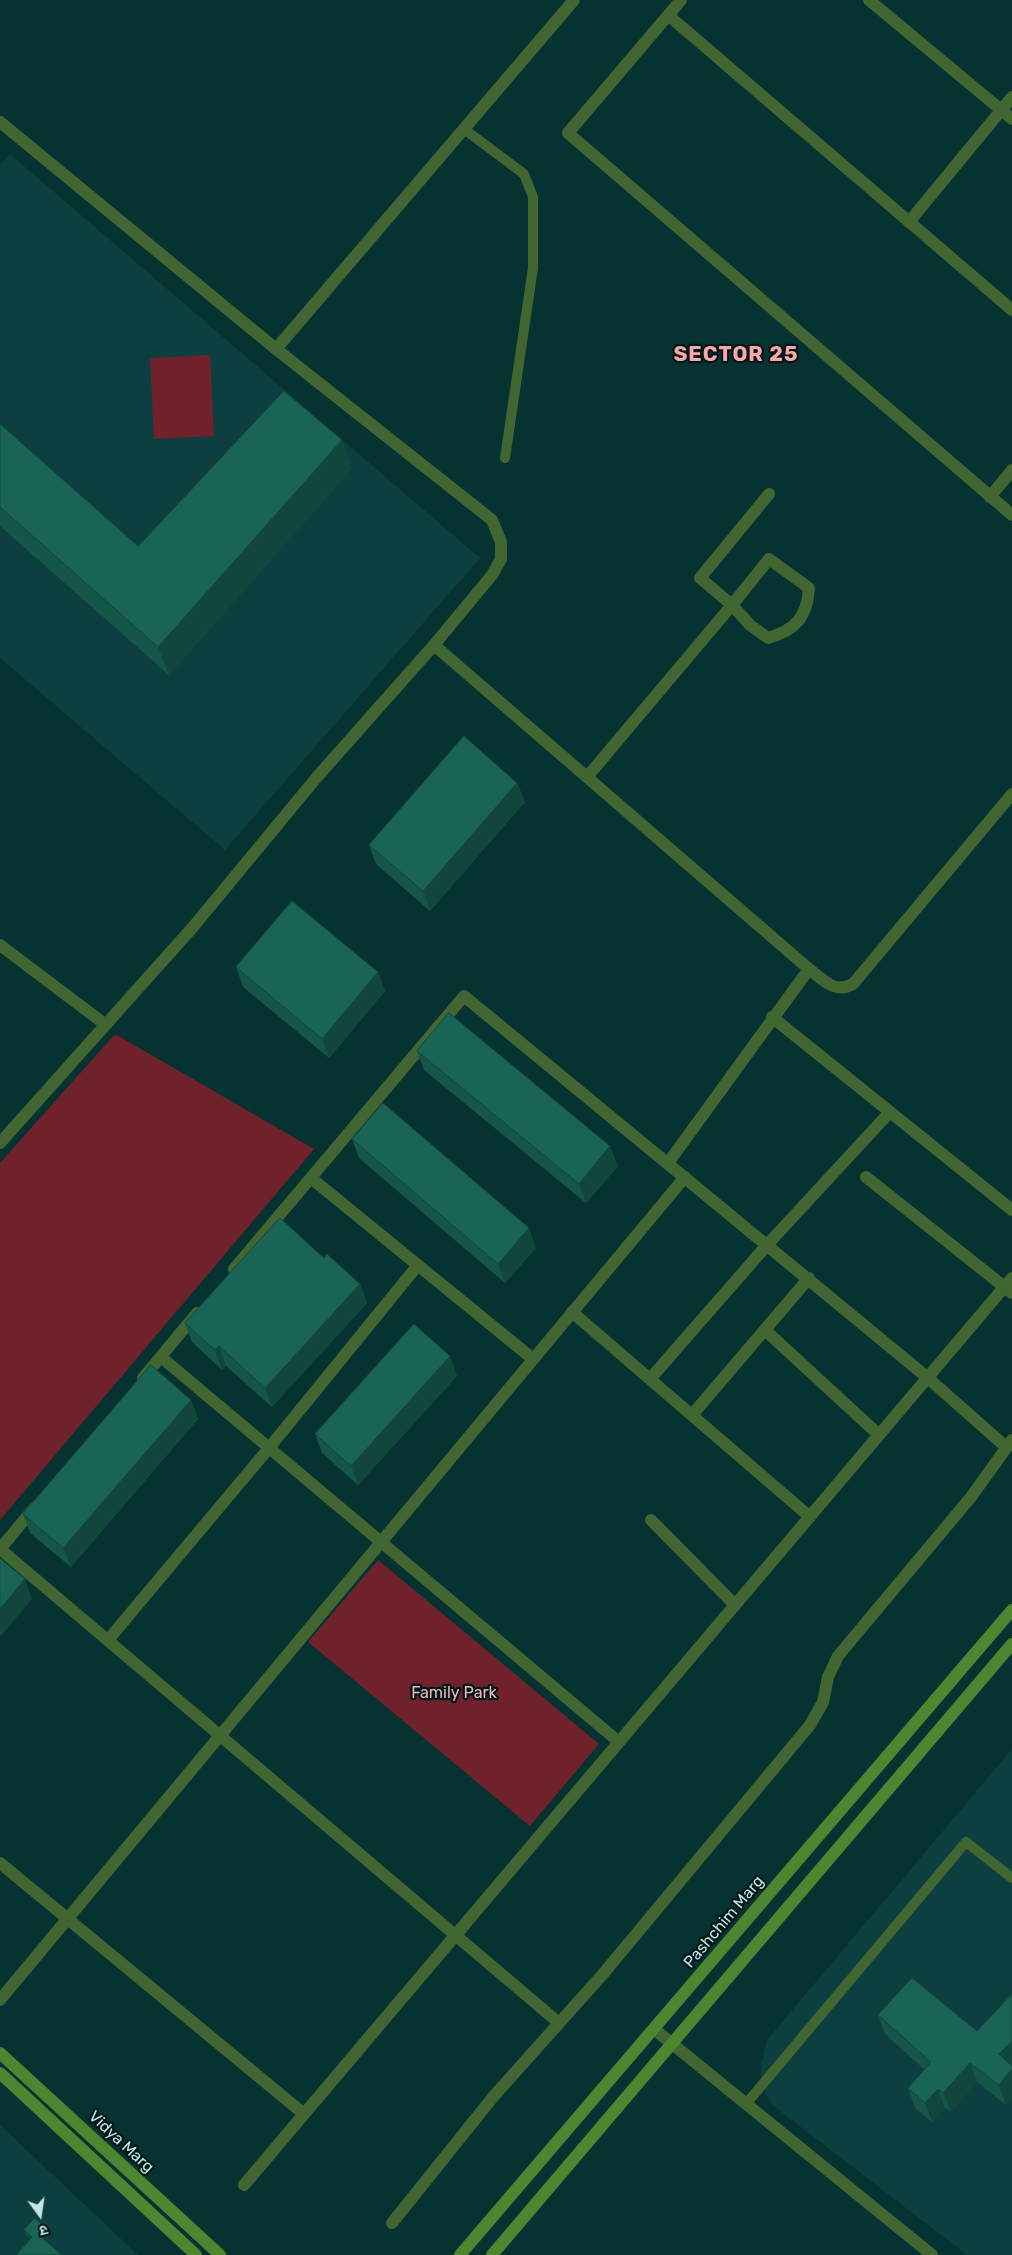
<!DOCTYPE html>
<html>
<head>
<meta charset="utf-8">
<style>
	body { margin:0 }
	#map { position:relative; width:1012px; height:2255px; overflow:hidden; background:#063232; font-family:Rubik,"Noto Sans Devanagari",sans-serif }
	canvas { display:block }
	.north { position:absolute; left:15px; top:2190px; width:50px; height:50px; -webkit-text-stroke:4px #011718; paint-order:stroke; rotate:166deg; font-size:14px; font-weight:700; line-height:20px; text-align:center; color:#c1e5e5 }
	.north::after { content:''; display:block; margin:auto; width:18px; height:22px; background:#c1e5e5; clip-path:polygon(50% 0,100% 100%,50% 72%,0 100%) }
</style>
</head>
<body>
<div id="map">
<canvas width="1012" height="2255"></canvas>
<div class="north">उ</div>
</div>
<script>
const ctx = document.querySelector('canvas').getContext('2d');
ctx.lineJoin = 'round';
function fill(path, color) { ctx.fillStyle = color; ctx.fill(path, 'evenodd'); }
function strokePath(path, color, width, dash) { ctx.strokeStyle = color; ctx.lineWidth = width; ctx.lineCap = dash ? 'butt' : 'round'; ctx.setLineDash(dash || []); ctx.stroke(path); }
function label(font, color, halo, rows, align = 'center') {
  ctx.font = font + ' Rubik,sans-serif'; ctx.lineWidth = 4.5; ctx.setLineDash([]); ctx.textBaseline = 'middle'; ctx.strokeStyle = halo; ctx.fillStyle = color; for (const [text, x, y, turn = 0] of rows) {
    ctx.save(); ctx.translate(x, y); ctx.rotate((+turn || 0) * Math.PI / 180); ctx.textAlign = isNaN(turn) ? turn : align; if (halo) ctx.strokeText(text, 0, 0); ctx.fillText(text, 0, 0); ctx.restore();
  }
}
fill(new Path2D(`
	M 10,154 L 480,558 L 225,850 L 0,658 L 0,165 Z
	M 1012,1749 L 1012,2255 L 967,2255 L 771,2104 L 761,2082 L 761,2065 L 767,2040 Z
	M 0,2125 L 138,2255 L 0,2255 Z`), '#0d3f40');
fill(new Path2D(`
	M 210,355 L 214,436 L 154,439 L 150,358 Z
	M 115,1034 L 314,1149 L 0,1520 L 0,1163 Z
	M 378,1560 L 599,1744 L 530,1826 L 308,1642 Z`), '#70222c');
strokePath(new Path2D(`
	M 464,129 L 524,174 L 533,197 L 533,268 L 505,458
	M 746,2104 L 966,1842 L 1012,1878`), '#426632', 10);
strokePath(new Path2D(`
	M 681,0 L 568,133 L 1012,515
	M 869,0 L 1012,119
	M 668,15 L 1012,310
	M 0,122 L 276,349 L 574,0
	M 909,222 L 1012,97
	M 990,497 L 1012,470
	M 769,559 L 809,588 C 807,618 795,630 768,638 L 750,625 L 732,605 Z
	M 434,645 L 809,969 L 668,1163
	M 587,777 L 732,605 L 700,578 L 769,494
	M 0,945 L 106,1025
	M 809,969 C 823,980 835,994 853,984 L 1012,794
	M 772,1017 L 1012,1210
	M 0,1143 L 193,927 L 317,777 L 434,645 L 492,575 L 501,559 L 501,542 L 492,520 L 276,349
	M 866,1177 L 1012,1293
	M 311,1178 L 533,1359
	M 234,1269 L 464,996 L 928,1378 L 1006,1447
	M 572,1312 L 810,1517
	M 765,1330 L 879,1435
	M 161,1357 L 619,1742
	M 143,1378 L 197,1313
	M 650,1379 L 767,1245 L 890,1112
	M 692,1415 L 809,1278
	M 651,1520 L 735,1605
	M 0,1549 L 35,1507
	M 0,1549 L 559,2023
	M 108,1640 L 269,1448 L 418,1265
	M 0,1863 L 304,2114
	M 0,2000 L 685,1177
	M 654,2029 L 932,2255
	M 244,2185 L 1012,1278
	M 392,2223 L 493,2097 L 603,1974 L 810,1725 L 823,1702 L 828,1677 L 838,1656 L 971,1497 L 1012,1440`), '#426632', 12);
strokePath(new Path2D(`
	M 0,2053 L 220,2255
	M 0,2073 L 196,2255
	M 460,2255 L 1012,1610
	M 492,2255 L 1012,1644`), '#4d8630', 12);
fill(new Path2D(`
	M 0,424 L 138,546 L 342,440 L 352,468 L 169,675 L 0,526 Z
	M 517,783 L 525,802 L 430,911 L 376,864 L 369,845 Z
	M 236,967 L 378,972 L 385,991 L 329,1058 L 243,987 Z
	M 417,1051 L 618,1166 L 586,1203 L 424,1070 Z
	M 352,1139 L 536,1248 L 505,1283 L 359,1158 Z
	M 324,1258 L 360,1284 L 367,1303 L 272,1407 L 226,1366 L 222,1370 L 192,1342 L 185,1323 Z
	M 450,1356 L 457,1376 L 358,1485 L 322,1453 L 315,1434 Z
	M 191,1400 L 198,1419 L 71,1567 L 30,1533 L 23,1514 Z
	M 1012,1994 L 1006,2105 L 977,2082 L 951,2112 L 945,2108 L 932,2122 L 915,2108 L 908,2088 L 925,2070 L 885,2034 L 878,2015 L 977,2031 Z
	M 24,2230 L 47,2230 L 49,2235 L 31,2239 L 26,2235 Z`), '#165649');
fill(new Path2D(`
	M 342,440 L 352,468 L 169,675 L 158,647 Z
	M 517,783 L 525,802 L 430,911 L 423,891 Z
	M 378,972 L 385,991 L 329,1058 L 322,1039 Z
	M 610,1146 L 618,1166 L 586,1203 L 579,1184 Z
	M 529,1228 L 536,1248 L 505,1283 L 498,1264 Z
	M 360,1284 L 367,1303 L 272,1407 L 265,1388 Z
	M 219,1346 L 226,1366 L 222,1370 L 215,1350 Z
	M 450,1356 L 457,1376 L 358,1485 L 351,1466 Z
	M 191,1400 L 198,1419 L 71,1567 L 63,1548 Z
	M 25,1579 L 32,1599 L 0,1637 L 0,1609 Z
	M 1012,2041 L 1012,2067 L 999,2054 Z
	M 970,2063 L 977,2082 L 951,2112 L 943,2093 Z
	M 1012,2069 L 1012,2097 L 1006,2105 L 999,2085 Z
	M 938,2089 L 945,2108 L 932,2122 L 925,2103 Z
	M 47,2230 L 49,2235 L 43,2242 L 41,2237 Z`), '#12463c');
const building = new Path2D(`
	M 284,391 L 342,440 L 158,647 L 0,507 L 0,424 L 138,546 Z
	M 464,736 L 517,783 L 423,891 L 369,845 Z
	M 292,901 L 378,972 L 322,1039 L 236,967 Z
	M 449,1013 L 610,1146 L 579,1184 L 417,1051 Z
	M 383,1103 L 529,1228 L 498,1264 L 352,1139 Z
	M 280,1218 L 324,1258 L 327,1254 L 360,1284 L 265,1388 L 219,1346 L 215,1350 L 185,1323 Z
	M 414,1324 L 450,1356 L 351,1466 L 315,1434 Z
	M 151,1365 L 191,1400 L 63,1548 L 23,1514 Z
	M 0,1558 L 25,1579 L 0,1609 Z
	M 912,1978 L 977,2031 L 1012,1994 L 1012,2041 L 999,2054 L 1012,2066 L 1012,2069 L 999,2085 L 970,2063 L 943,2093 L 938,2089 L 925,2103 L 908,2088 L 931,2062 L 878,2015 Z
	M 35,2218 L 47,2230 L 41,2237 L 62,2255 L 16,2255 L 32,2237 L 24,2230 Z`);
fill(building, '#1a6455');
strokePath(building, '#12463c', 1);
label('16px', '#f0b7b8', '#011718', [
	["Family Park",454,1693]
]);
label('16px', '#c1e5e5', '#011718', [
	["Pashchim Marg",724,1922,-50],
	["Vidya Marg",121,2142,43]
]);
ctx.letterSpacing = '1px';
label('bold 21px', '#fba7aa', '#011718', [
	["SECTOR 25",736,355]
]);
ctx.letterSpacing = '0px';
</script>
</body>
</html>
